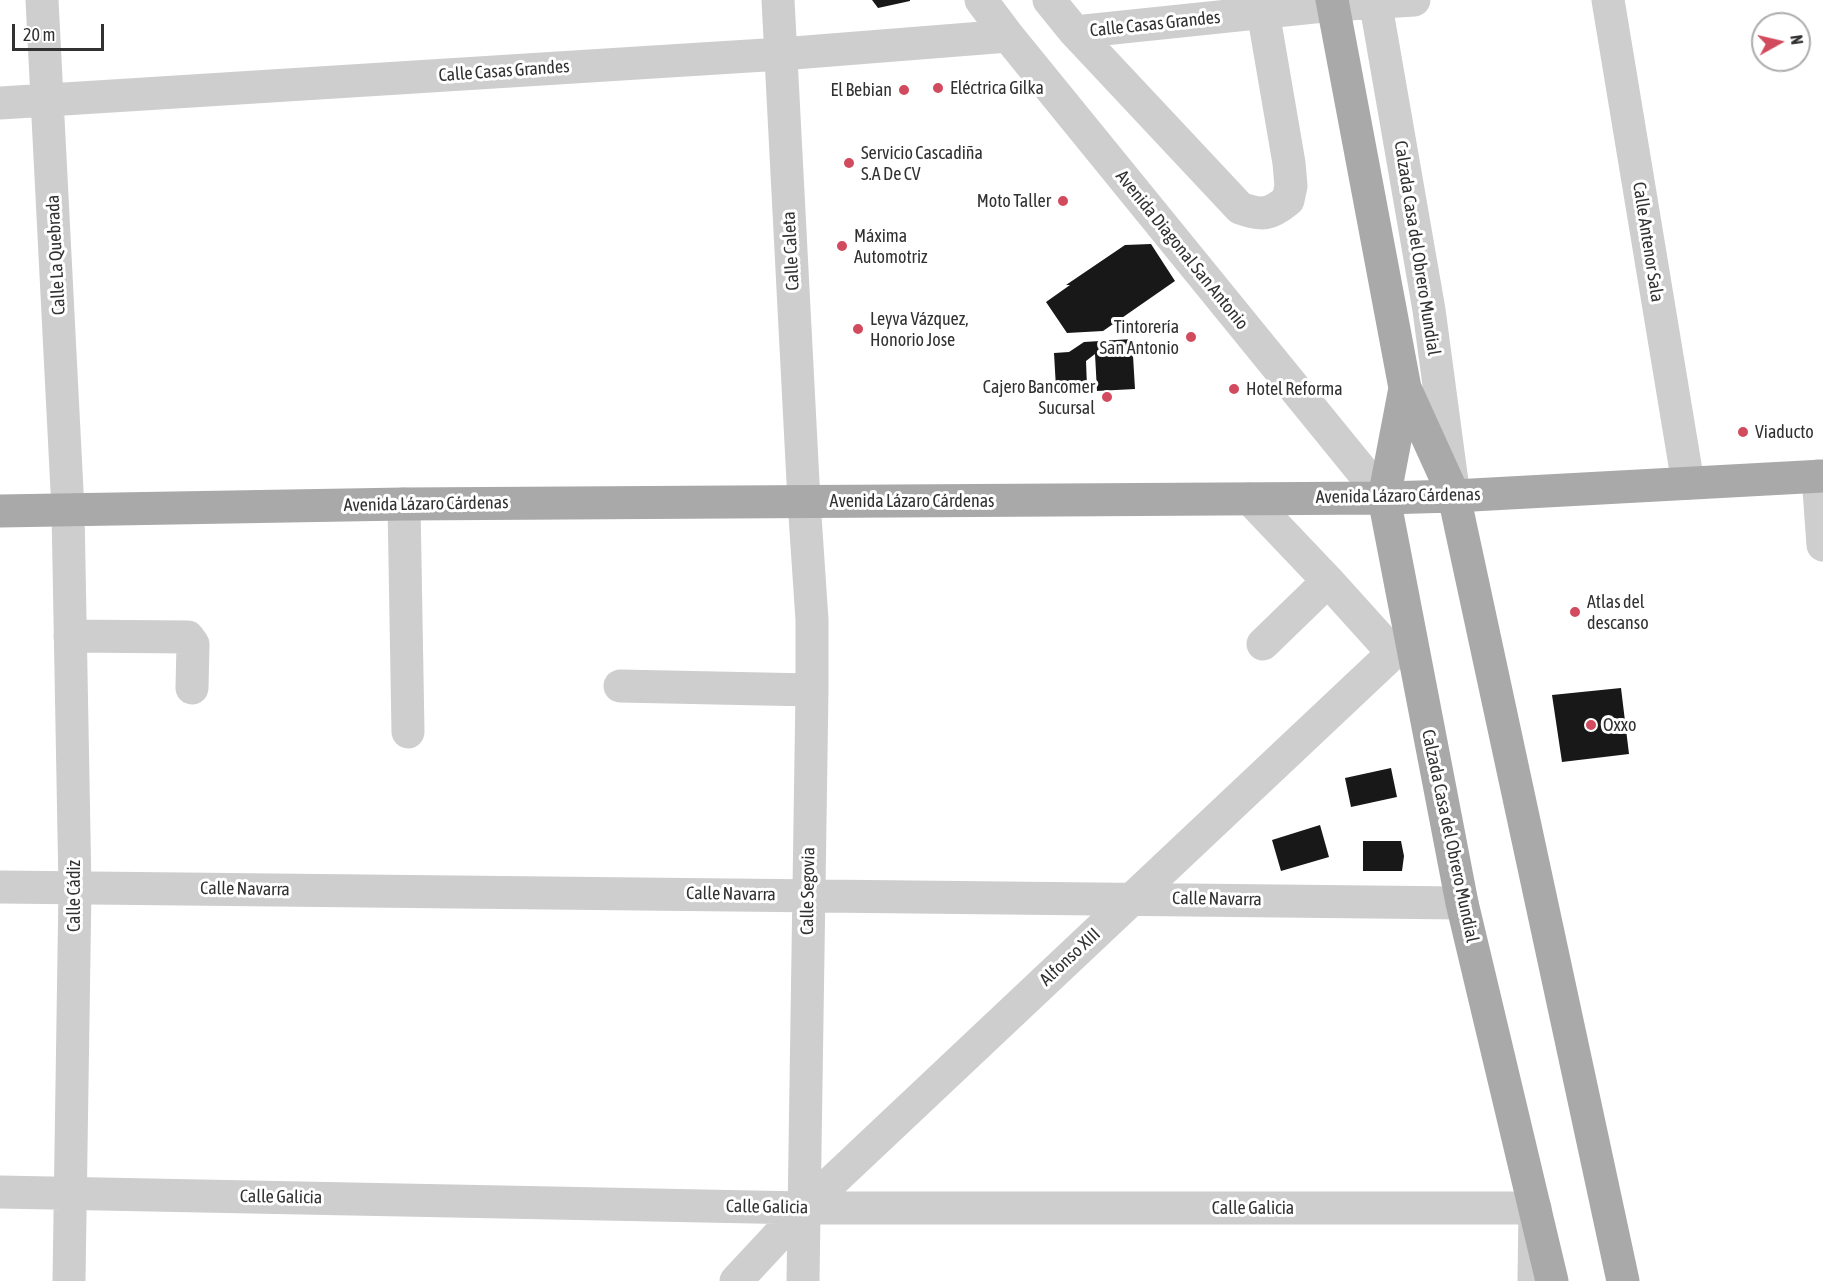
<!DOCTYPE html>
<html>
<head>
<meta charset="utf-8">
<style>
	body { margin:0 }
	#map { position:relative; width:1823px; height:1281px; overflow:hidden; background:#fff; font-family:"Asap Condensed",sans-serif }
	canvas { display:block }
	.north { position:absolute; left:1751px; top:12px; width:60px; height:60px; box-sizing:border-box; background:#fff; border:2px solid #adadad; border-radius:50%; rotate:82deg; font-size:16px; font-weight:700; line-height:24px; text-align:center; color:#313131 }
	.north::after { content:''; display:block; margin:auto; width:21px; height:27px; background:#d14a5d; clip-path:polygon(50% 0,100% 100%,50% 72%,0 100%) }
	.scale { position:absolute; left:12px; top:24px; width:92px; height:27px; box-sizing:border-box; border:3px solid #313131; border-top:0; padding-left:8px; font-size:18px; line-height:21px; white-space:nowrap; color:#313131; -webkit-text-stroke:4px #fff; paint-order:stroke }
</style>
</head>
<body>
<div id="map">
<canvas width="1823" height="1281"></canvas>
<div class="north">N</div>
<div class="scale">20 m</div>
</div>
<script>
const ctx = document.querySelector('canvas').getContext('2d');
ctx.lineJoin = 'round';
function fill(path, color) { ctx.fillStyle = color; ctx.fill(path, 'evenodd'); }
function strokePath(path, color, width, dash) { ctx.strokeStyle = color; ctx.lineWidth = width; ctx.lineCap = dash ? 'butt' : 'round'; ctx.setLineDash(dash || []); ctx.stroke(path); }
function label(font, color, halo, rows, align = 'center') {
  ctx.font = font + ' "Asap Condensed",sans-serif'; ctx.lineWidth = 6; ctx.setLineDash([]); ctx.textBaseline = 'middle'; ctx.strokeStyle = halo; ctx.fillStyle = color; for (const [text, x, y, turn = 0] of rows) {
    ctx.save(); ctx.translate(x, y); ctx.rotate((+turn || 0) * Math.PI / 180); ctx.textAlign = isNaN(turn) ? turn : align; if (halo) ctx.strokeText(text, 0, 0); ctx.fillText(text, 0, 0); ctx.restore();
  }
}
fill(new Path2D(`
	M 872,0 L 910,0 L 910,1 L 878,8 Z
	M 1151,244 L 1175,281 L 1103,331 L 1067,333 L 1046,302 L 1070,285 L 1066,285 L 1125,245 Z
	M 1132,339 L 1135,389 L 1097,391 L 1095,354 L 1086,361 L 1087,387 L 1056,388 L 1054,353 L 1069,352 L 1084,342 Z
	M 1621,688 L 1629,754 L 1562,762 L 1552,695 Z
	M 1391,768 L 1397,797 L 1351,807 L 1345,778 Z
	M 1320,825 L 1329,857 L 1281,871 L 1272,840 Z
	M 1363,841 L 1401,841 L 1404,856 L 1402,871 L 1363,871 Z`), '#181818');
strokePath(new Path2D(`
	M 42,0 L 68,510 L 75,888 L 69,1281
	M 778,0 L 804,501 L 812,620 L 812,690 L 803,1281
	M 981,0 L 1008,36 L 1384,498
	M 1049,0 L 1075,32 L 1240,208 C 1262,216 1270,215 1288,200 L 1291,186 L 1289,163 L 1261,0
	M 1375,0 L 1429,310 L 1452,482
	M 1608,0 L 1688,483
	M 1075,32 L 1333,5 L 1414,0
	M 0,103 L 781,54 L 1008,36
	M 1818,476 L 1823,545
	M 1250,499 L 1328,581 L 1393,653
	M 404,504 L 408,732
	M 70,636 L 188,637 L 193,644 L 192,688
	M 1263,644 L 1328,581
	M 620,686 L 812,690
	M 0,887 L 1462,903
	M 0,1192 L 804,1208 L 1535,1208 L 1534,1281
	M 736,1281 L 804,1208 L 1409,638`), '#cecece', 33);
strokePath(new Path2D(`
	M 1332,0 L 1405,388 L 1454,496 L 1623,1281
	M 1405,388 L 1384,498 L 1462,903 L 1552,1281
	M 0,511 L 404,504 L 1384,498 L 1454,496 L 1823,476`), '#a9a9a9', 33);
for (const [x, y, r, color] of [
	[938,88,6,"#d14a5d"],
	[904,90,6,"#d14a5d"],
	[849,163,6,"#d14a5d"],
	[1063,201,6,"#d14a5d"],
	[842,246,6,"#d14a5d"],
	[858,329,6,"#d14a5d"],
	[1191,337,6,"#d14a5d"],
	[1234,389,6,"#d14a5d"],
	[1107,397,6,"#d14a5d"],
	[1743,432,6,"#d14a5d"],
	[1575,612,6,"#d14a5d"],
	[1591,725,6,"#d14a5d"]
]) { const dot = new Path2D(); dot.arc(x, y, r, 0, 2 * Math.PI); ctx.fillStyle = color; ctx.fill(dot); strokePath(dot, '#fff', 2); }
label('18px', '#313131', '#fff', [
	["Calle Casas Grandes",1155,24,-6],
	["Calle Casas Grandes",504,71,-4],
	["Calle Antenor Sala",1648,242,81],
	["Calzada Casa del Obrero Mundial",1417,248,81],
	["Avenida Diagonal San Antonio",1182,250,51],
	["Calle Caleta",791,251,-93],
	["Calle La Quebrada",56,255,-93],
	["Avenida Lázaro Cárdenas",1398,496,-1],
	["Avenida Lázaro Cárdenas",912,501],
	["Avenida Lázaro Cárdenas",426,504,-1],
	["Calzada Casa del Obrero Mundial",1450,836,78],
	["Calle Navarra",245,889,1],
	["Calle Segovia",808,891,-89],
	["Calle Navarra",731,894,1],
	["Calle Cádiz",74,896,-90],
	["Calle Navarra",1217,899,1],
	["Alfonso XIII",1070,957,-43],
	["Calle Galicia",281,1197,1],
	["Calle Galicia",767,1207,1],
	["Calle Galicia",1253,1208]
]);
label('18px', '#313131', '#fff', [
	["Eléctrica Gilka",950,88],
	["El Bebian",892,90,"right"],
	["Servicio Cascadiña",861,153],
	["S.A De CV",861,174],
	["Moto Taller",1051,201,"right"],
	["Máxima",854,236],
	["Automotriz",854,257],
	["Leyva Vázquez,",870,319],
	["Honorio Jose",870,340],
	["Tintorería",1179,327,"right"],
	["San Antonio",1179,348,"right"],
	["Cajero Bancomer",1095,387,"right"],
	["Sucursal",1095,408,"right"],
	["Hotel Reforma",1246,389],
	["Viaducto",1755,432],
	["Atlas del",1587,602],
	["descanso",1587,623],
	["Oxxo",1603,725]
], 'left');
</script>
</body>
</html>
